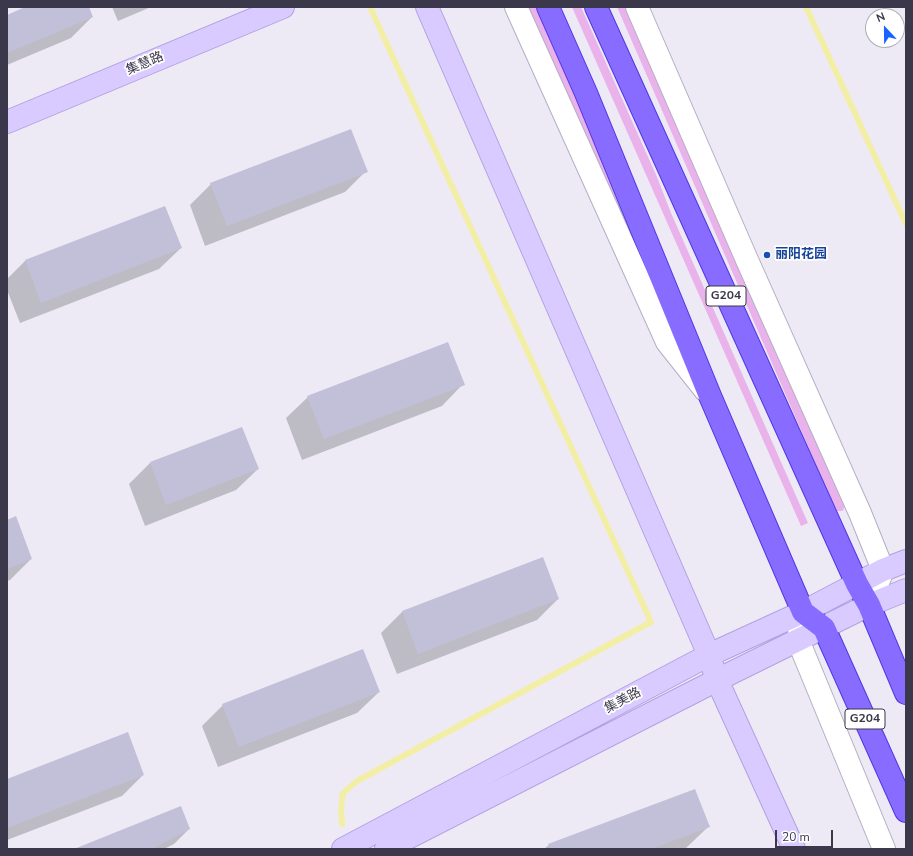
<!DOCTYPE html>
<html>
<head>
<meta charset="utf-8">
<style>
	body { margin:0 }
	#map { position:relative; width:913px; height:856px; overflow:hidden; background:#edeaf5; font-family:"Nunito Sans",sans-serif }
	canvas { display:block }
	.frame { position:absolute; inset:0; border:8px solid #3a384a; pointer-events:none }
	.north { position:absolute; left:865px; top:8px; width:40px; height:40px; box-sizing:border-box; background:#fff; border:1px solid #b0afb7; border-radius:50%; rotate:338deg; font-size:11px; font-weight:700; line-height:16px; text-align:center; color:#3a384a }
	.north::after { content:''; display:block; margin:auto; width:14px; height:18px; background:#1864ff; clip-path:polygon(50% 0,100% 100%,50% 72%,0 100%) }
	.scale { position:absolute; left:775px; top:830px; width:58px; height:18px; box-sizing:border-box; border:2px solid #3a384a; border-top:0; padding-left:5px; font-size:12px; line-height:14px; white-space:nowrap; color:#3a384a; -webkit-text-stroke:3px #fff; paint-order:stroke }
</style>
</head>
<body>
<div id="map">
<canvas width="913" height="856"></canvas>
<div class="frame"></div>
<div class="north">N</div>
<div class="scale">20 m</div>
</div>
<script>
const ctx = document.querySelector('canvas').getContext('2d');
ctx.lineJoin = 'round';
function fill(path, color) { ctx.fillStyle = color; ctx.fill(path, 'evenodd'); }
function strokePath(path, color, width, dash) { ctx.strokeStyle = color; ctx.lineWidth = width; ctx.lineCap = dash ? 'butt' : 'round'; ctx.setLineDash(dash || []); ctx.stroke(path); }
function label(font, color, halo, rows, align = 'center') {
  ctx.font = font + ' "Nunito Sans","Noto Sans SC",sans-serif'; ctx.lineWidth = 3.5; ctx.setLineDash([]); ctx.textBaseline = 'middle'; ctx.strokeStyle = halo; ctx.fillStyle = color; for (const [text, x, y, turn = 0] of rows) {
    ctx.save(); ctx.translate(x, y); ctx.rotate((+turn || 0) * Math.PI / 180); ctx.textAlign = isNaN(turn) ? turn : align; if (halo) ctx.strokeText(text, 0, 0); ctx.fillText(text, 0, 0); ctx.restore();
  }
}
fill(new Path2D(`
	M 527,7 L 537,7 L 627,212 L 616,213 Z
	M 572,7 L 581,7 L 657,177 L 671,213 L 808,523 L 801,526 Z
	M 617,7 L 626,7 L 844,506 L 844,509 L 842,511 L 837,511 L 831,499 Z`), '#e9b2ea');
fill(new Path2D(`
	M 28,7 L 88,7 L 92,17 L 71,38 L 7,65 L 7,16 Z
	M 112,7 L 151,7 L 118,21 Z
	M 366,171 L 345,192 L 205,246 L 190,205 L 211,184 Z
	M 165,207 L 181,248 L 159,269 L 20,323 L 7,290 L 7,279 L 25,261 Z
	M 463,384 L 442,406 L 302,460 L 286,418 L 308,397 Z
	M 242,428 L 258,469 L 236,490 L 145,526 L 129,484 L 150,463 Z
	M 7,521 L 31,559 L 10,580 L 7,581 Z
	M 542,558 L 558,599 L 537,620 L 397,674 L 381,633 L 402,612 Z
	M 379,692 L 357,713 L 218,767 L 202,726 L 223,705 Z
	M 143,775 L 122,796 L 7,840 L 7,780 Z
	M 708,827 L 685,849 L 544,849 L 549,845 Z
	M 189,829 L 174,844 L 164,849 L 77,849 Z`), '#0003');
strokePath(new Path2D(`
	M 806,7 L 906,224
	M 342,824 L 341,809 L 343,793 L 357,781 L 651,622 L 370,7`), '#f3eea6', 6);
fill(new Path2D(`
	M 25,7 L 89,7 L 93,17 L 7,53 L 7,15 Z
	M 351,129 L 368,172 L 227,226 L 210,183 Z
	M 165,206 L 182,248 L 41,303 L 25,260 Z
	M 448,342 L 465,385 L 324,439 L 307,396 Z
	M 242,427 L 259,469 L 166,505 L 150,462 Z
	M 16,516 L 32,559 L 7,569 L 7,520 Z
	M 543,557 L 559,599 L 418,654 L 402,611 Z
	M 363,649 L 380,692 L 239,747 L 222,704 Z
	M 128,732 L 144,775 L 7,828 L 7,779 Z
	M 695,789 L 710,827 L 651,849 L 550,849 L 548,844 Z
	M 181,806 L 190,829 L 152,849 L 74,849 Z`), '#c2bfd8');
const street = new Path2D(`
	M 516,7 L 667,342 L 705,390
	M 637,7 L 747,260 L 860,513 L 883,570 L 869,605
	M 803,612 L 798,640 L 884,849`);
const secondary = new Path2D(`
	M 427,7 L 709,655 L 717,680 L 794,849
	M 7,122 L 283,7
	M 343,849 L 709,655 L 803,612 L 883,570 L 906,561
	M 386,849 L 717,680 L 869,605 L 906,590`);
const highway = new Path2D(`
	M 548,7 L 586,93 L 710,396 L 803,612 L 824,628 L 906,811
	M 596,7 L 857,584 L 869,605 L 906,693`);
strokePath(street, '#b3afc4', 24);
strokePath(secondary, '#b2a1e2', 24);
strokePath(highway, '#5137e2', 24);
strokePath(street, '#fff', 22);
strokePath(secondary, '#d9cbff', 22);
strokePath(highway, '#876cff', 22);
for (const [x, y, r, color] of [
	[767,255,4,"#1a4fb4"]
]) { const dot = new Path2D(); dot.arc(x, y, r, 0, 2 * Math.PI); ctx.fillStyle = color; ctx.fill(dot); strokePath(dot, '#fff', 1.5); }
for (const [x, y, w] of [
	[726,296,40],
	[865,719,40]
]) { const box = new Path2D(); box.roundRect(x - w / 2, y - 10, w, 20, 3); ctx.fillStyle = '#fff'; ctx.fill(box); strokePath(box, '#3a384a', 1); }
label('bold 12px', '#3a384a', null, [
	["G204",726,296],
	["G204",865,719]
]);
label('13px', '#3a384a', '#fff', [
	["集慧路",145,64,-23],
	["集美路",623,701,-28]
]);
label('bold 13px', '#164399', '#fff', [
	["丽阳花园",775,255]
], 'left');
</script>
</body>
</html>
